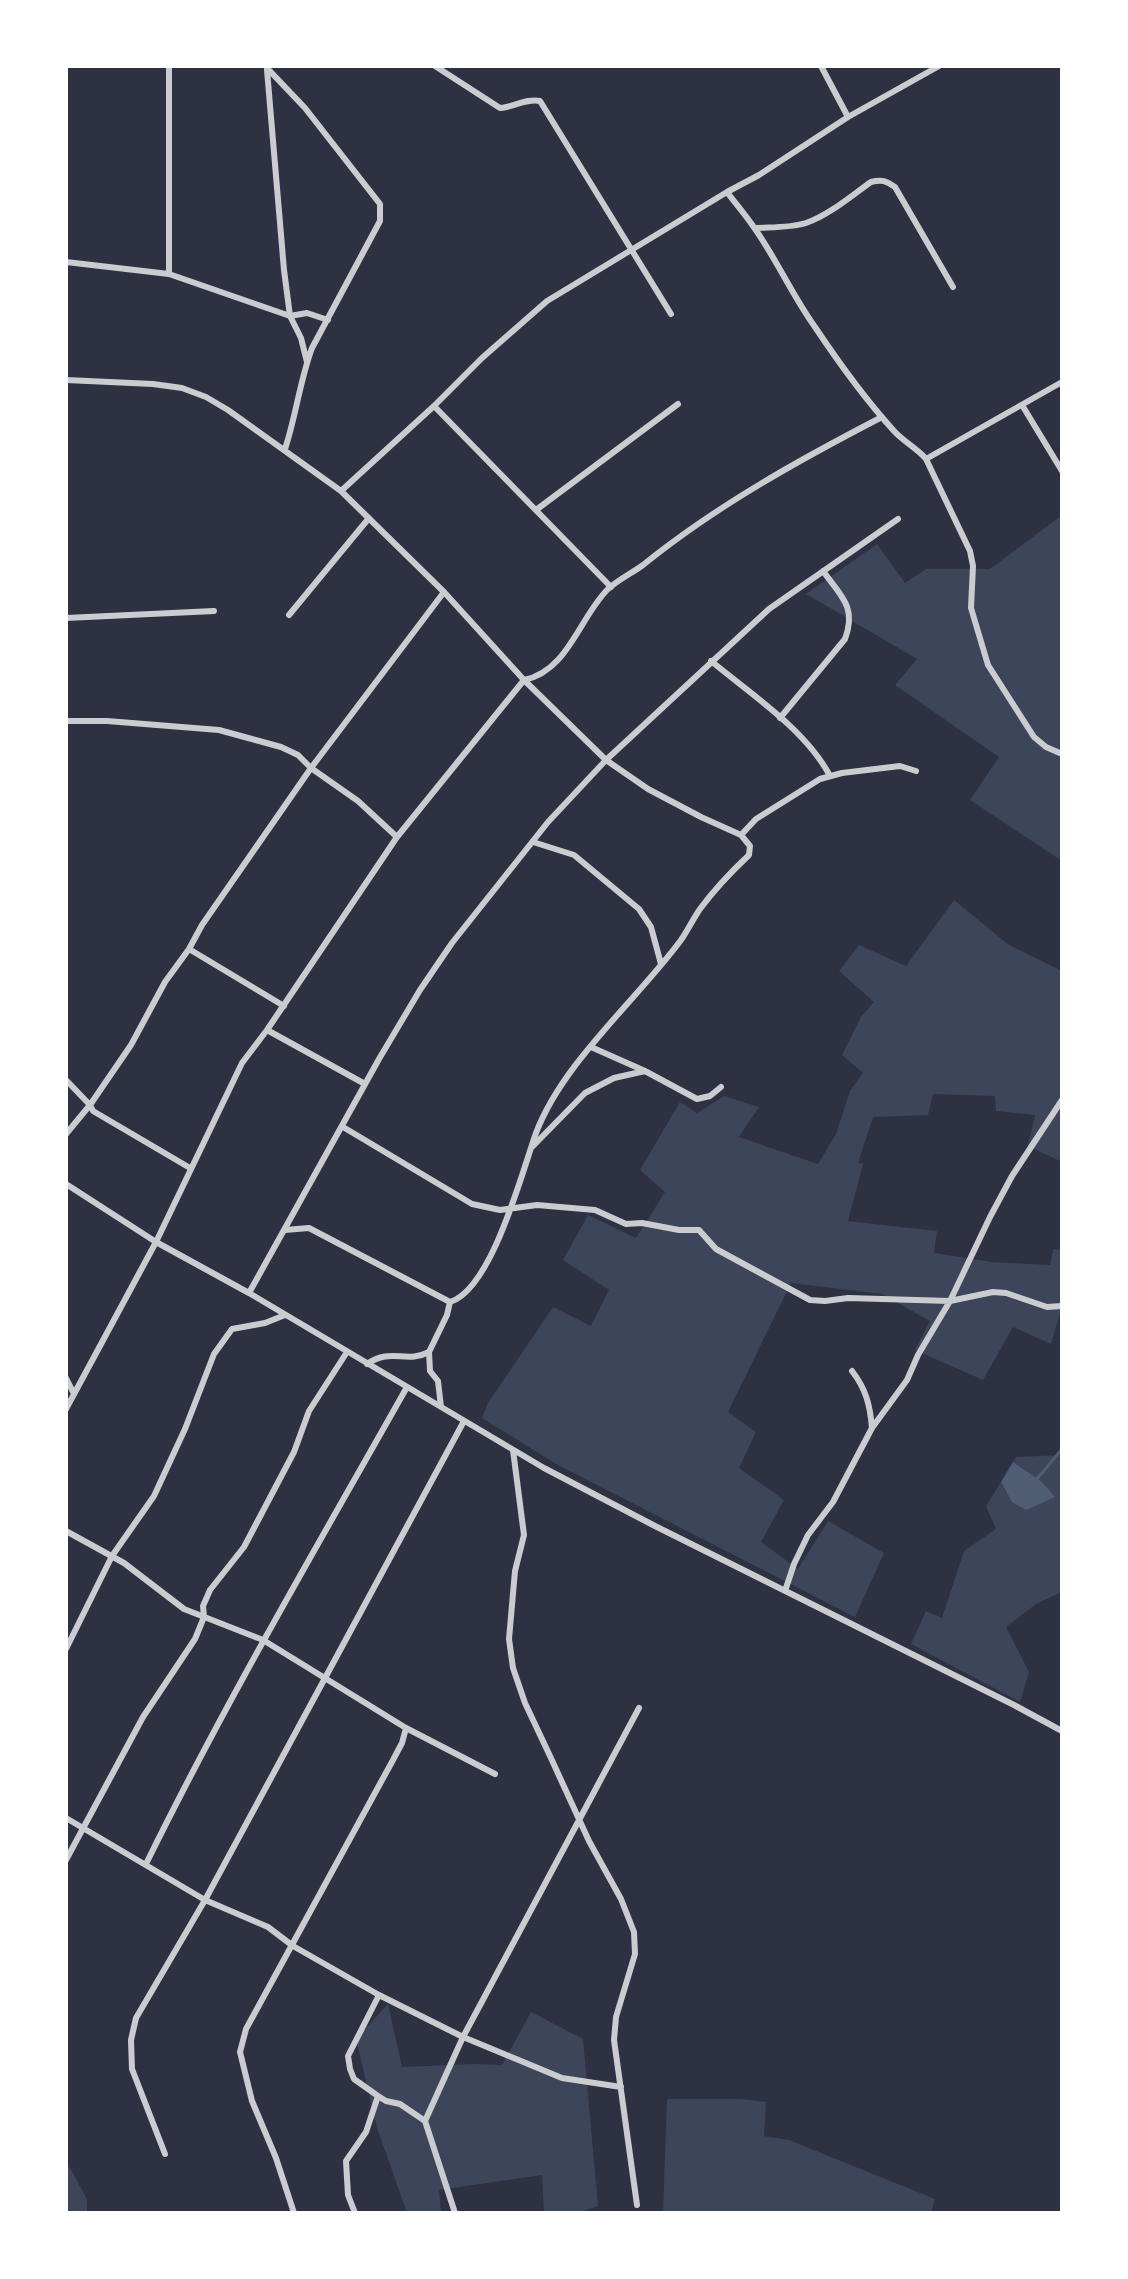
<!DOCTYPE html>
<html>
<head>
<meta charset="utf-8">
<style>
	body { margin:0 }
	#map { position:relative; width:1128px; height:2279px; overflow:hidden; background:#2d3142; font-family:Arial,sans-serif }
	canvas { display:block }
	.frame { position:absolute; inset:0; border:68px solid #fff; pointer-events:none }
</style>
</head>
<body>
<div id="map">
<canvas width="1128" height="2279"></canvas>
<div class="frame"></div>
</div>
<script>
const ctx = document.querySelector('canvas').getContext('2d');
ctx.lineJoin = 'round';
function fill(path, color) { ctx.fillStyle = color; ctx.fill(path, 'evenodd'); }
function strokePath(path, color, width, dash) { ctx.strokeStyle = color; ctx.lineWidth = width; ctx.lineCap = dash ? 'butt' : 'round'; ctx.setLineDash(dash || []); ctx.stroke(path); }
fill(new Path2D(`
	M 1062,515 L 1062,861 L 970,800 L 999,757 L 895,685 L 917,659 L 806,594 L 877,544 L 905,583 L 926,569 L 990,569 Z
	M 954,900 L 1009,945 L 1062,971 L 1062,1162 L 1028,1146 L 1035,1115 L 996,1111 L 995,1096 L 933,1094 L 928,1115 L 873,1117 L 858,1163 L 863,1164 L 848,1221 L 937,1231 L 934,1253 L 992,1262 L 1050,1265 L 1053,1249 L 1062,1250 L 1062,1307 L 1051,1344 L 1013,1327 L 983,1380 L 915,1350 L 930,1321 L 882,1294 L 791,1283 L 728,1412 L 756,1432 L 739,1468 L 784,1500 L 761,1542 L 798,1569 L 828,1521 L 884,1553 L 855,1617 L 556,1464 L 482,1418 L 488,1403 L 553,1307 L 591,1326 L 609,1290 L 563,1260 L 588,1215 L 636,1238 L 665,1192 L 640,1170 L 680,1102 L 697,1113 L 724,1096 L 759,1107 L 739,1137 L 818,1164 L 836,1134 L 850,1091 L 863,1073 L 842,1055 L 861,1017 L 874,1002 L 839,971 L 859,945 L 906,966 Z
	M 1062,1455 L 1062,1592 L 1036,1604 L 1006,1627 L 1029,1672 L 1020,1702 L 911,1644 L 926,1611 L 942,1618 L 964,1551 L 996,1529 L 986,1506 L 1001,1482 L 1012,1502 L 1041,1481 L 1013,1462 L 1016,1457 Z
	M 388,2004 L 402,2067 L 475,2064 L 502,2065 L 531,2012 L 583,2039 L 598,2206 L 584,2211 L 584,2213 L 544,2213 L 542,2175 L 439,2190 L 441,2213 L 407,2213 L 377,2128 L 356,2039 Z
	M 667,2099 L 742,2099 L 766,2102 L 764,2136 L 789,2140 L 935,2199 L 931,2213 L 663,2213 Z
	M 69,2166 L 87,2199 L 87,2213 L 66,2213 L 66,2174 Z`), '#3c4559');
fill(new Path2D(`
	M 1013,1462 L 1041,1481 L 1055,1497 L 1026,1510 L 1012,1502 L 1001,1482 Z`), '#4f5d75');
strokePath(new Path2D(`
	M 1037,1479 L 1062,1449`), '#4f5d75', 3);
strokePath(new Path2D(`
	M 435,66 L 500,108 C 513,107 527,98 540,101 L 671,314
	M 821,66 L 848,117
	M 267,68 L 305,108 L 380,204 L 380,221 L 312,348 C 300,380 296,416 285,449
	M 267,70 L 284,270 L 290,316 L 301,338 L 307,362
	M 727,192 C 735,203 745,214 753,226 C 776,258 792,295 815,327 C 839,363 865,399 894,431 C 904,442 918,449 926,459 L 970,551 L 973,566 L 971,608 L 988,665 L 1034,737 L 1046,747 L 1062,754
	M 755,228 C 771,227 790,228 806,223 C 829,215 851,196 871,182 C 882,179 886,181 895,187 L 953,287
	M 66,262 L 169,274 L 290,316 L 307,313 L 328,320
	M 169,274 L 169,66
	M 66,380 L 153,384 L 182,388 L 206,397 L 228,410 L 341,491 L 444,592 L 524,680 L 606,760 L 648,789 L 701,817 L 741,835 L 750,846 L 749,855 C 732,871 714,890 700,909 C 693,919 688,930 681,940 C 636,1001 563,1062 536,1133 C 522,1172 492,1289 450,1302 L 447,1315 L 429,1352 C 406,1364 391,1347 367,1364
	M 1022,405 L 1062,471
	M 434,406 L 611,587
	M 926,459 L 1062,382
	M 341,491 L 434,406 L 482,358 L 547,301 L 727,192 L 759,175 L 848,117 L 939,66
	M 536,510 L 678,404
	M 289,615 L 369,518
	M 66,618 L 214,611
	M 711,661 C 751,694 806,730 830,776
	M 780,718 L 845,639 C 857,607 841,596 823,571
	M 66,721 L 107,721 L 219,730 L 281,747 L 298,755 L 311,768 L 358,801 L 397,837
	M 741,835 L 756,819 L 820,779 L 842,773 L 900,766 L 916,771
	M 533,842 L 574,855 L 639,909 L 651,927 L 661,964
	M 189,949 L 284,1006
	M 267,1030 L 365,1084
	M 591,1047 L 645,1071 L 697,1099 L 710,1096 L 721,1087
	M 66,1080 L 90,1105 L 66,1134
	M 343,1127 L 472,1204 L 500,1210 L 537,1205 L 595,1210 L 626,1224 L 642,1223 L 679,1230 L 699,1230 L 716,1249 L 810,1300 L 825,1301 L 848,1298 L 950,1301 L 993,1292 L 1006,1293 L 1047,1307 L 1062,1306
	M 532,1147 L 585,1093 L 614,1078 L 645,1071
	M 190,1168 L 93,1111 L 90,1105 L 131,1045 L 165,982 L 189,949 L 202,925 L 311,768 L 444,592
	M 66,1184 L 156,1242 L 249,1293 L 544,1468 L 655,1526 L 1014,1705 L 1062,1731
	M 285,1230 L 309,1228 L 450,1302
	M 249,1293 L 379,1059 L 420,990 L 452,943 L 548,822 L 606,760 L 769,609 L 898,519
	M 429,1352 L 430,1371 L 438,1381 L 441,1407
	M 852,1371 C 866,1389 870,1405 872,1428
	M 66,1378 L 74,1394
	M 66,1409 L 156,1242 L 242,1063 L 267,1030 L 397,837 L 524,680 C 568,671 579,618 608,589 C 618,580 632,573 643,565 C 716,506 799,460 882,417
	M 513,1450 L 524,1535 L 515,1571 L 509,1639 L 513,1668 L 525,1703 L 550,1756 L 589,1841 L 621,1899 L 634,1932 L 635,1954 L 616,2017 L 614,2040 L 637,2205
	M 66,1531 L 124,1563 L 184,1609 L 263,1640 L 406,1728 L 495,1774
	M 785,1591 L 794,1564 L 808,1535 L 833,1502 L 872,1428 L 907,1380 L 918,1355 L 950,1301 L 990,1217 L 1012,1176 L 1062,1100
	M 66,1649 L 112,1556 L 154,1496 L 185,1429 L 214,1354 L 232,1329 L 265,1323 L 285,1315
	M 66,1818 L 205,1900 L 268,1927 L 293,1946 L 379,1995 L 463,2037 L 562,2078 L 621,2087
	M 66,1860 L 143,1717 L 195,1639 L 204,1617 L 203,1606 L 210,1590 L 244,1547 L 294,1452 L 309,1411 L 347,1352
	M 146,1864 C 226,1701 318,1545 407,1387
	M 379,1995 L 348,2056 L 350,2069 L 354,2079 L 378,2096 L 386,2101 L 400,2104 L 425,2121 L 455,2213
	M 425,2121 L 463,2037 L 639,1708
	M 165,2154 L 132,2069 L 131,2040 L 136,2018 L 205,1900 L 464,1421
	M 294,2213 L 276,2158 L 252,2101 L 240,2052 L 246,2029 L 393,1760 L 402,1743 L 406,1728
	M 355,2213 L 348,2195 L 346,2161 L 366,2132 L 378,2096`), '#caccd0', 6);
</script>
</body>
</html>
